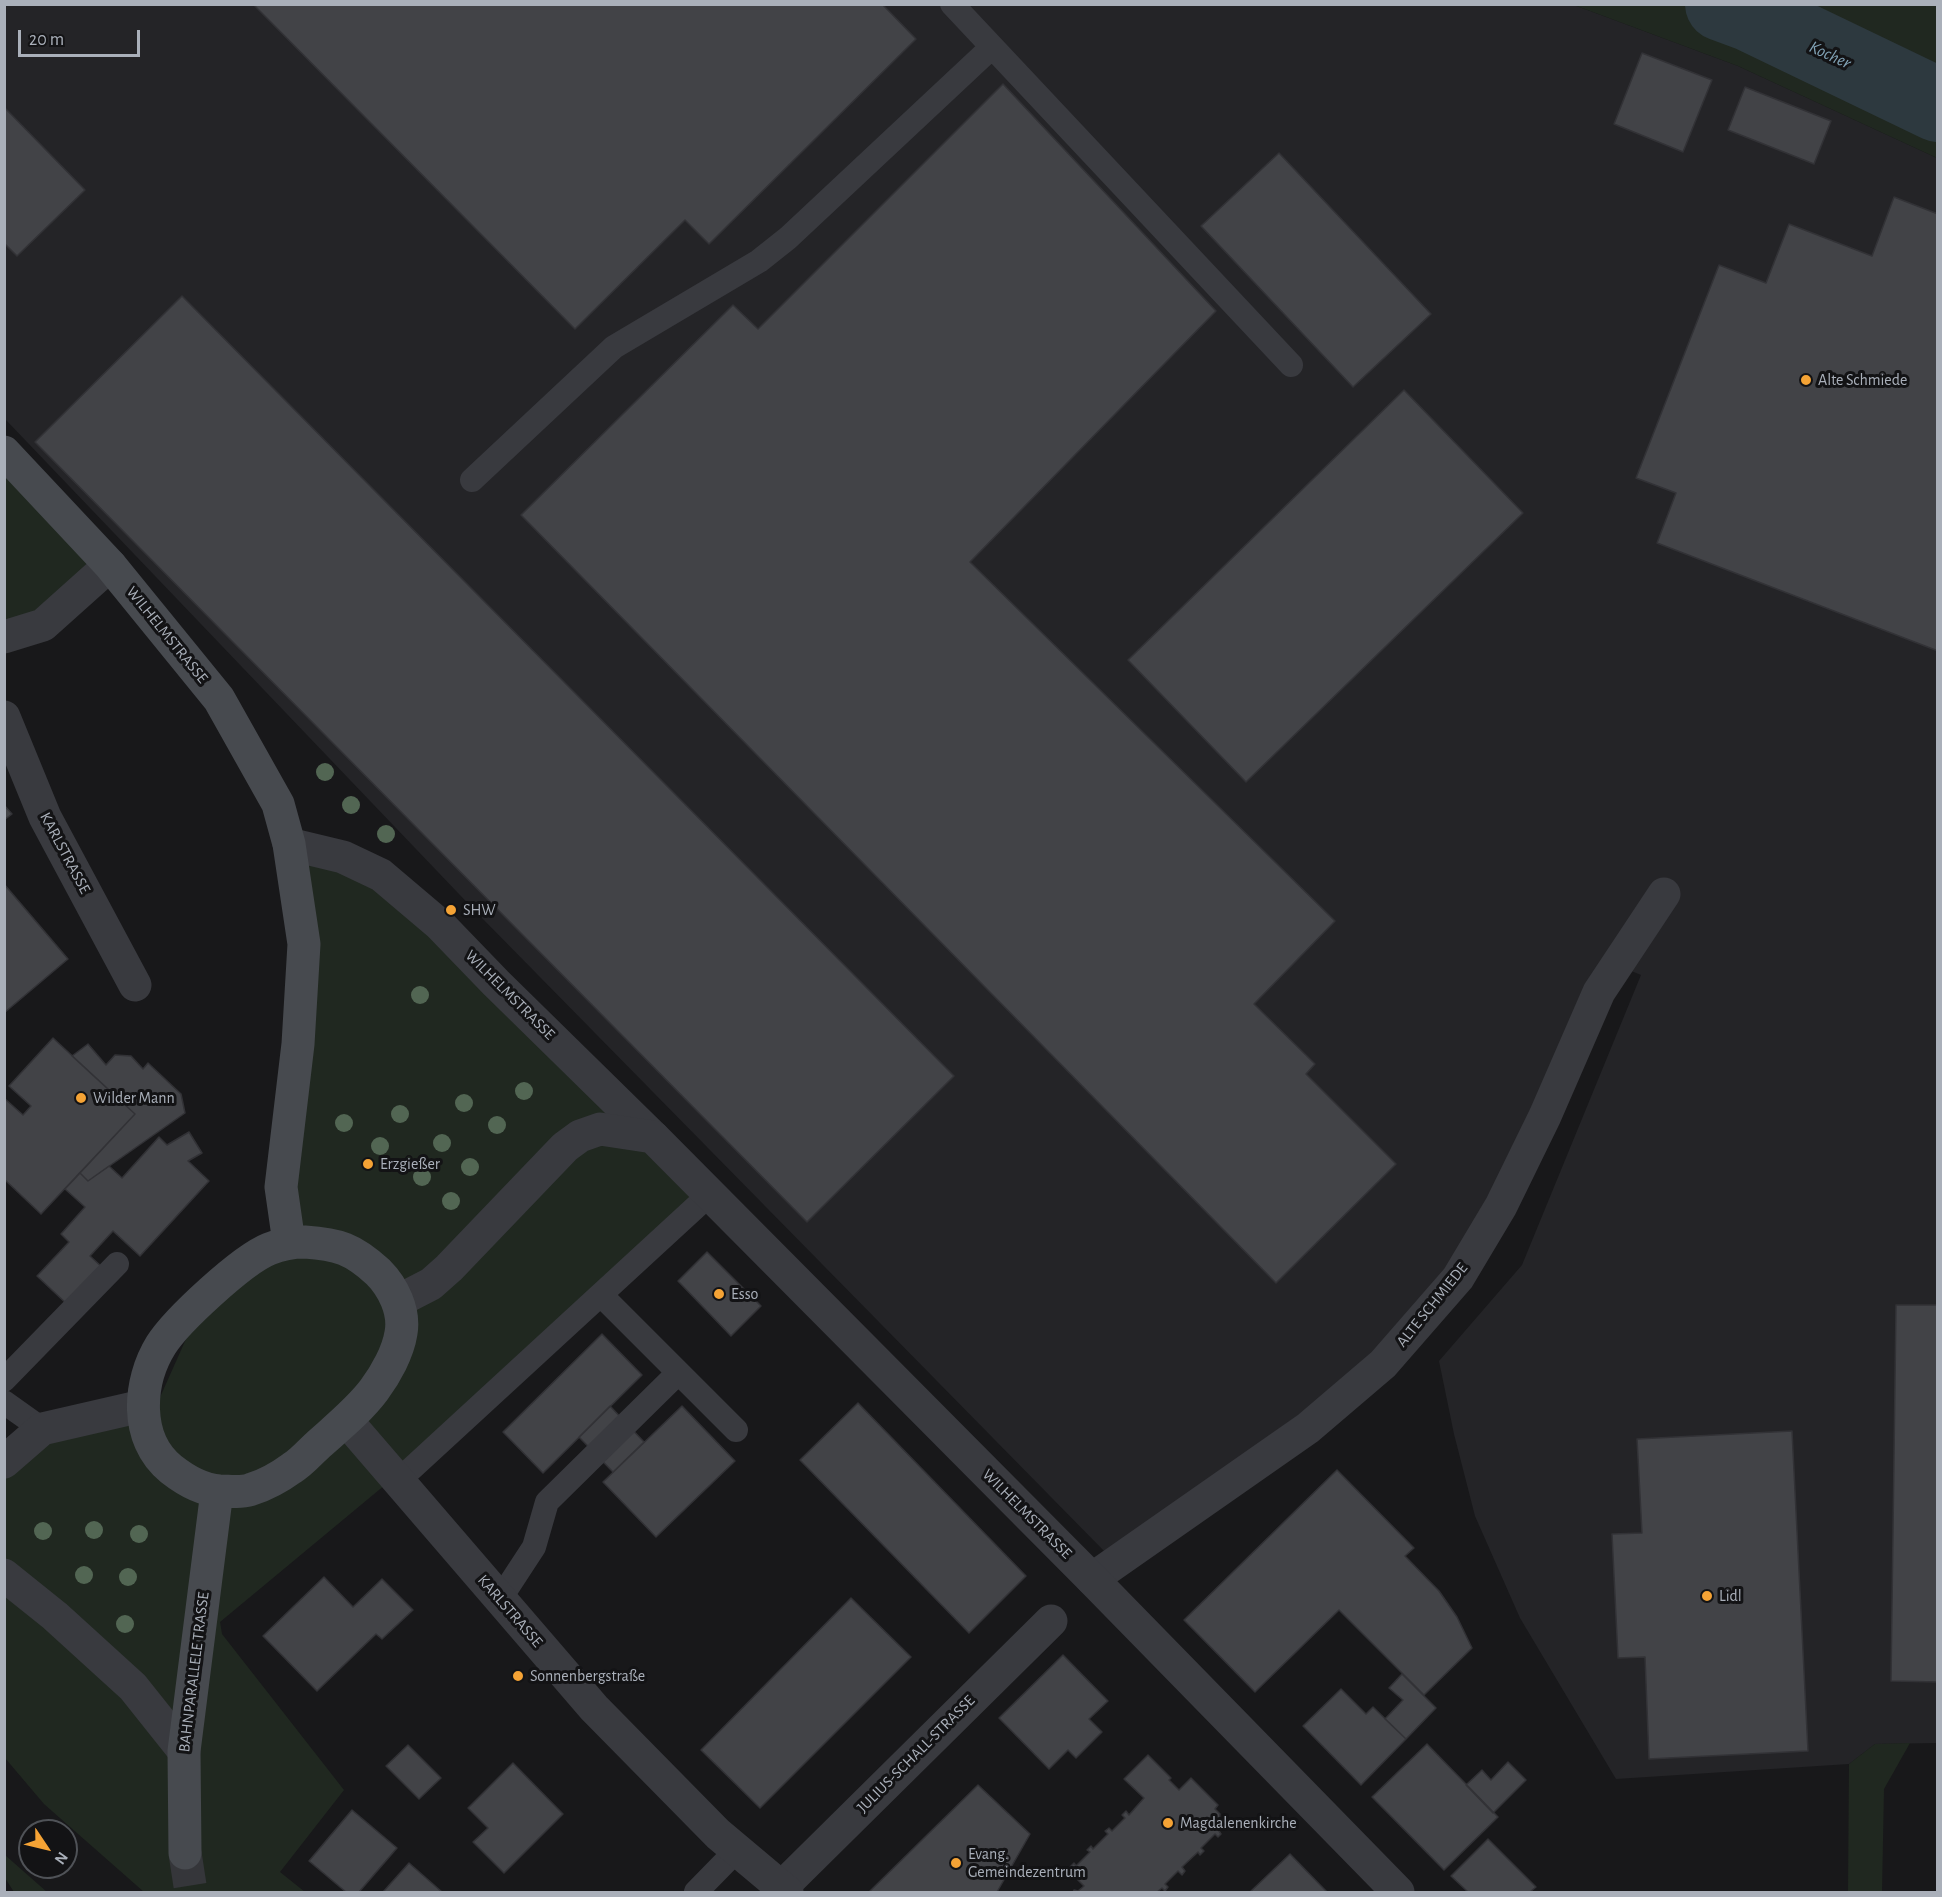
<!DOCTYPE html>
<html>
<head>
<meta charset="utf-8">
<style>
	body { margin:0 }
	#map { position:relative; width:1942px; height:1897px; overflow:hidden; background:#18181a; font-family:"Alegreya Sans",sans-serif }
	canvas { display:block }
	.frame { position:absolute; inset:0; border:6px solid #aab0ba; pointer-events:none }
	.north { position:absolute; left:18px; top:1819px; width:60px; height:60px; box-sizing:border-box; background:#131315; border:2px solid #4f5257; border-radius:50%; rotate:125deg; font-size:16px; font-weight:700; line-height:24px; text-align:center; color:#aab0ba }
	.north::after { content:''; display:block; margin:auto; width:21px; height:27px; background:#f5a335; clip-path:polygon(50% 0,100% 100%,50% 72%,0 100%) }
	.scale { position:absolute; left:18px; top:30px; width:122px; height:27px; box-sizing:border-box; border:3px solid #aab0ba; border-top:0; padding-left:8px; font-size:18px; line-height:21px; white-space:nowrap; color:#aab0ba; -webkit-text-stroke:4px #131315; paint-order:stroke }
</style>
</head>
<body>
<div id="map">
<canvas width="1942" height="1897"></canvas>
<div class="frame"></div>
<div class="north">N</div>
<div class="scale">20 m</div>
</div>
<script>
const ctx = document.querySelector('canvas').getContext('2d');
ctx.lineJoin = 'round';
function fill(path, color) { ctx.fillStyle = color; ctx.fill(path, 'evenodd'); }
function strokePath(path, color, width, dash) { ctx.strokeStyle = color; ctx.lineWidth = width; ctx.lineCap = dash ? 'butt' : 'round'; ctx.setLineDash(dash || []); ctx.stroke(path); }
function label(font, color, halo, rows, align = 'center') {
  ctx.font = font + ' "Alegreya Sans",sans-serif'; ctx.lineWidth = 6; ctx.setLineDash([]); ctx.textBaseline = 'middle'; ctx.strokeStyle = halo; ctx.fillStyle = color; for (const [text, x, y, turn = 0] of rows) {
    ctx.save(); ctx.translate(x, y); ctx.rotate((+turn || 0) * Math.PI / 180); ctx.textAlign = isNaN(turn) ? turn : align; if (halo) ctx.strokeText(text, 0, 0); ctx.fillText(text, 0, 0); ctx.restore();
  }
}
fill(new Path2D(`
	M 5,5 L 1574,5 L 1738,66 L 1937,158 L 1937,1743 L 1875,1744 L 1849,1764 L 1616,1779 L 1520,1618 L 1475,1516 L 1454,1434 L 1439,1361 L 1522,1265 L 1641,975 L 1607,961 L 1452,1275 L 1375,1360 L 1106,1553 L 480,916 L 5,419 Z`), '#242427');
fill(new Path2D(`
	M 1574,5 L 1937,5 L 1937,158 L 1738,66 Z
	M 4,463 L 100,564 L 4,637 Z
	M 299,856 L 342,864 L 409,909 L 701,1194 L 403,1470 L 220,1622 L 222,1634 L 344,1790 L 280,1872 L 305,1892 L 144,1892 L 44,1804 L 5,1758 L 4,1474 L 45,1436 L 153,1413 L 186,1339 L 239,1273 L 278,1253 Z
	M 1910,1743 L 1884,1789 L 1882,1892 L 1848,1892 L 1849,1764 L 1875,1744 Z
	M 4,1855 L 5,1855 L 47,1892 L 14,1892 L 5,1878 Z`), '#202820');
strokePath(new Path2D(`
	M 1722,4 L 1749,14 L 1938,105`), '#2d393f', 74);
const building = new Path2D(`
	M 253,4 L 882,4 L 916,39 L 709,244 L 685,220 L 575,329 Z
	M 1642,53 L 1712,80 L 1683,152 L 1614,124 Z
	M 1003,84 L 1216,311 L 970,562 L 1335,921 L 1254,1004 L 1315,1064 L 1306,1074 L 1396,1164 L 1276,1283 L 521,515 L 733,305 L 758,329 Z
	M 1745,87 L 1831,121 L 1814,164 L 1728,130 Z
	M 4,107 L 85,190 L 17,256 L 4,243 Z
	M 1279,153 L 1431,314 L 1353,387 L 1201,226 Z
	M 1894,197 L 1938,214 L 1938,651 L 1657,543 L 1676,493 L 1636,478 L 1719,265 L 1766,283 L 1789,224 L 1872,256 Z
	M 182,296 L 954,1076 L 807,1222 L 35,442 Z
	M 1404,390 L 1523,513 L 1246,782 L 1128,660 Z
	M 4,805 L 12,814 L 4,820 Z
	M 4,884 L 68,959 L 4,1013 Z
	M 53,1038 L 135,1114 L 41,1214 L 4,1179 L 4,1098 L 23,1115 L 31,1106 L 9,1086 Z
	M 88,1044 L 106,1065 L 115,1055 L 131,1056 L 143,1069 L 148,1063 L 181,1094 L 185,1113 L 88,1181 L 80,1173 L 135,1114 L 72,1056 Z
	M 189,1132 L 202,1153 L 188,1161 L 209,1181 L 140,1256 L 113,1231 L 90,1256 L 103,1268 L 68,1305 L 37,1276 L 69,1242 L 61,1234 L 85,1207 L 65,1189 L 80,1173 L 88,1181 L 109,1166 L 122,1178 L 159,1137 L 167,1145 Z
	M 707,1252 L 761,1306 L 731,1336 L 678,1281 Z
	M 1896,1305 L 1938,1305 L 1938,1682 L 1891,1681 Z
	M 602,1334 L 642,1375 L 543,1473 L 503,1432 Z
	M 858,1403 L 1026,1576 L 969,1633 L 800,1460 Z
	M 610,1406 L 644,1442 L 613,1472 L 579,1437 Z
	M 682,1406 L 735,1461 L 656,1537 L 603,1482 Z
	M 1792,1431 L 1808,1751 L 1649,1759 L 1645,1657 L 1618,1658 L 1612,1534 L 1642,1533 L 1637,1439 Z
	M 1337,1470 L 1414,1548 L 1405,1556 L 1439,1591 L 1457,1617 L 1472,1648 L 1424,1695 L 1339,1610 L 1255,1692 L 1184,1620 Z
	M 324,1577 L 353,1607 L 382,1579 L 413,1610 L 382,1639 L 376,1634 L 317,1691 L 263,1636 Z
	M 851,1598 L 911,1657 L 760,1808 L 701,1750 Z
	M 1063,1655 L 1108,1701 L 1089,1719 L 1102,1732 L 1076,1758 L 1068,1750 L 1049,1769 L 999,1718 Z
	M 1402,1674 L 1436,1708 L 1406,1739 L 1385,1719 L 1403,1700 L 1389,1688 Z
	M 1341,1689 L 1366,1714 L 1373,1707 L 1406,1739 L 1361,1785 L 1303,1726 Z
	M 1427,1744 L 1498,1817 L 1444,1870 L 1372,1797 Z
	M 408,1745 L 441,1778 L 419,1799 L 386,1766 Z
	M 1148,1755 L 1171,1778 L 1169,1780 L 1179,1790 L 1191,1778 L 1218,1805 L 1215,1809 L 1220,1814 L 1219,1822 L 1215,1825 L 1221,1834 L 1218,1837 L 1215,1834 L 1201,1848 L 1204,1851 L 1200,1855 L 1198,1852 L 1182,1867 L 1185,1871 L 1182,1875 L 1178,1871 L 1165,1884 L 1168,1887 L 1165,1891 L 1162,1888 L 1157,1892 L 1073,1892 L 1074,1890 L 1078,1891 L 1084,1886 L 1070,1872 L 1073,1869 L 1070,1867 L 1074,1863 L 1076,1866 L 1090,1852 L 1087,1850 L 1091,1846 L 1093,1849 L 1108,1834 L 1105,1831 L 1109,1828 L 1112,1831 L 1125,1818 L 1122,1815 L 1126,1811 L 1129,1815 L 1144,1798 L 1124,1779 Z
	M 1508,1762 L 1526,1780 L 1493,1813 L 1466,1785 L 1482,1770 L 1491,1780 Z
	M 513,1763 L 563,1814 L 504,1873 L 473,1842 L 488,1828 L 468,1808 Z
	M 978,1785 L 1030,1834 L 997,1892 L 869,1892 Z
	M 352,1810 L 397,1848 L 359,1892 L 346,1892 L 309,1861 Z
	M 1488,1839 L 1536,1887 L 1530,1892 L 1468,1892 L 1451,1876 Z
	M 1290,1854 L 1327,1892 L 1250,1892 Z
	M 409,1863 L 442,1892 L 383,1892 Z`);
fill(building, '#424347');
strokePath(building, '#323236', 1.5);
strokePath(new Path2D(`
	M 185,1853 L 191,1892`), '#35363a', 33, [33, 16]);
strokePath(new Path2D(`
	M 952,4 L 1291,365
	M 472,480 L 614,347 L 759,261 L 788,238 L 992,47
	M 601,1295 L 736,1430
	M 4,1380 L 117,1264
	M 4,1402 L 42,1429
	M 398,1481 L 710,1194
	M 500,1599 L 534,1547 L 547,1502 L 678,1373
	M 696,1892 L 737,1850`), '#393a3f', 24);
strokePath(new Path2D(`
	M 4,637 L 43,625 L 110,565
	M 4,717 L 45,817 L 135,985
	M 289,844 L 343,857 L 381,875 L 440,925 L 496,983 L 653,1137
	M 1092,1579 L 1308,1428 L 1383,1364 L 1458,1278 L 1501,1206 L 1545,1116 L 1599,992 L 1664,894
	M 781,1888 L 1051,1621`), '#393a3f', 33);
strokePath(new Path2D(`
	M 398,1301 L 431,1284 L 449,1268 L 565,1147 L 580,1136 L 600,1129 L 653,1137 L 1092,1579 L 1398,1892
	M 346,1420 L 594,1708 L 718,1834 L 787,1892
	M 4,1462 L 42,1429 L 142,1406
	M 4,1575 L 55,1616 L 133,1687 L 184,1751`), '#393a3f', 33);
strokePath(new Path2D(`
	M 4,452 L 110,565 L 219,699 L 278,804 L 289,844 L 304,944 L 298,1044 L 281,1187 L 289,1243
	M 305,1242 C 338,1244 353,1249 378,1272 C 393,1287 405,1311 401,1333 C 398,1352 386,1374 374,1390 C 359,1410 338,1427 319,1444 C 310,1452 302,1462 292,1468 C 281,1476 265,1485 252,1489 C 243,1493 230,1491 220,1491 C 202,1490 185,1480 171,1469 C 134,1439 138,1382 161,1345 C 177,1320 242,1260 269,1249 C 281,1244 292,1242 305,1242 Z
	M 185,1853 L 184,1751 L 217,1491`), '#474a4f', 33);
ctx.fillStyle = '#526653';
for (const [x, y] of [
	[325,772],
	[351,805],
	[386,834],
	[420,995],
	[524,1091],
	[464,1103],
	[400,1114],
	[344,1123],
	[497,1125],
	[442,1143],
	[380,1146],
	[470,1167],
	[422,1177],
	[451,1201],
	[94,1530],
	[43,1531],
	[139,1534],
	[84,1575],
	[128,1577],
	[125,1624]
]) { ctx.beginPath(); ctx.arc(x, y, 9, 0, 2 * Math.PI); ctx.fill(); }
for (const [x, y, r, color] of [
	[1806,380,6,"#f5a335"],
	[451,910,6,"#f5a335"],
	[81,1098,6,"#f5a335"],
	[368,1164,6,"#f5a335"],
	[719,1294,6,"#f5a335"],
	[1707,1596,6,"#f5a335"],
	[518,1676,6,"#f5a335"],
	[1168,1823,6,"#f5a335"],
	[956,1863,6,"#f5a335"]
]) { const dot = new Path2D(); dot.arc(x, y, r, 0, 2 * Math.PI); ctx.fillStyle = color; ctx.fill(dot); strokePath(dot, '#131315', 2); }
label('16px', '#aab0ba', '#131315', [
	["Alte Schmiede",1818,380],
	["SHW",463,910],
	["Wilder Mann",93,1098],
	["Erzgießer",380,1164],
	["Esso",731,1294],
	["Lidl",1719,1596],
	["Sonnenbergstraße",530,1676],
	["Magdalenenkirche",1180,1823],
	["Evang.",968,1854],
	["Gemeindezentrum",968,1872]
], 'left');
label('16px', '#aab0ba', '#131315', [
	["WILHELMSTRASSE",167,635,51],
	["KARLSTRASSE",65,853,62],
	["WILHELMSTRASSE",510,995,45],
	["ALTE SCHMIEDE",1432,1305,-51],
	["WILHELMSTRASSE",1027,1514,45],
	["KARLSTRASSE",510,1611,49],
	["BAHNPARALLELE TRASSE",194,1672,-83],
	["JULIUS-SCHALL-STRASSE",916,1754,-45]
]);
label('italic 18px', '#81a2b5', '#131315', [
	["Kocher",1830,55,25]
]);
</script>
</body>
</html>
